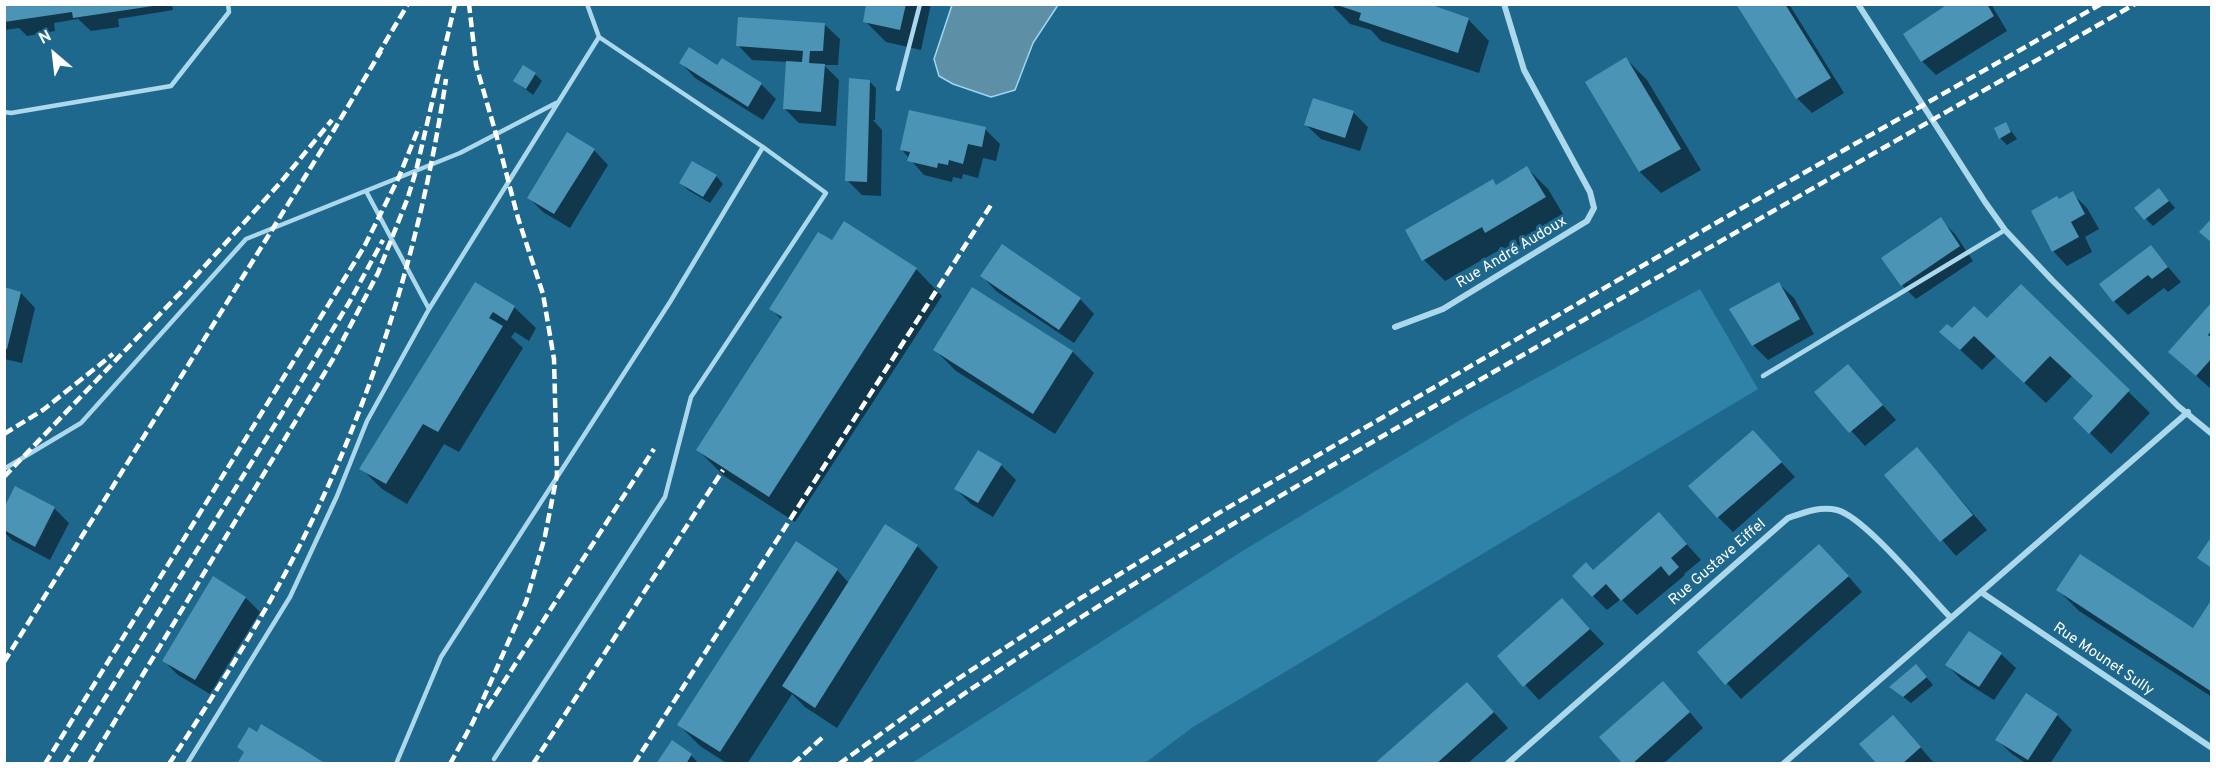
<!DOCTYPE html>
<html>
<head>
<meta charset="utf-8">
<style>
	body { margin:0 }
	#map { position:relative; width:2216px; height:768px; overflow:hidden; background:#1e688d; font-family:Overpass,sans-serif }
	canvas { display:block }
	.frame { position:absolute; inset:0; border:6px solid #fff; pointer-events:none }
	.north { position:absolute; left:24px; top:24px; width:60px; height:60px; -webkit-text-stroke:4px #1e688d; paint-order:stroke; rotate:332deg; font-size:16px; font-weight:700; line-height:24px; text-align:center; color:#fff }
	.north::after { content:''; display:block; margin:auto; width:21px; height:27px; background:#fff; clip-path:polygon(50% 0,100% 100%,50% 72%,0 100%) }
</style>
</head>
<body>
<div id="map">
<canvas width="2216" height="768"></canvas>
<div class="frame"></div>
<div class="north">N</div>
</div>
<script>
const ctx = document.querySelector('canvas').getContext('2d');
ctx.lineJoin = 'round';
function fill(path, color) { ctx.fillStyle = color; ctx.fill(path, 'evenodd'); }
function strokePath(path, color, width, dash) { ctx.strokeStyle = color; ctx.lineWidth = width; ctx.lineCap = dash ? 'butt' : 'round'; ctx.setLineDash(dash || []); ctx.stroke(path); }
function label(font, color, halo, rows, align = 'center') {
  ctx.font = font + ' Overpass,sans-serif'; ctx.lineWidth = 6; ctx.setLineDash([]); ctx.textBaseline = 'middle'; ctx.strokeStyle = halo; ctx.fillStyle = color; for (const [text, x, y, turn = 0] of rows) {
    ctx.save(); ctx.translate(x, y); ctx.rotate((+turn || 0) * Math.PI / 180); ctx.textAlign = isNaN(turn) ? turn : align; if (halo) ctx.strokeText(text, 0, 0); ctx.fillText(text, 0, 0); ctx.restore();
  }
}
fill(new Path2D(`
	M 1700,289 L 1758,389 L 1193,727 L 1145,763 L 912,763 L 1244,550 L 1467,416 Z`), '#2f82a8');
const water = new Path2D(`
	M 952,5 L 952,4 L 1058,5 L 1033,43 L 1015,90 L 991,97 L 953,84 L 939,76 L 934,59 Z`);
fill(water, '#5d8fa7');
strokePath(water, '#9fd6ee', 1.5);
fill(new Path2D(`
	M 4,4 L 172,4 L 173,10 L 118,19 L 119,27 L 91,31 L 78,19 L 54,23 L 55,31 L 27,36 L 19,28 L 4,30 Z
	M 868,4 L 931,4 L 921,50 L 886,42 L 865,21 Z
	M 1331,4 L 1424,4 L 1468,19 L 1489,41 L 1479,73 L 1381,41 L 1371,30 L 1350,24 Z
	M 1738,4 L 1789,4 L 1844,93 L 1812,113 L 1797,98 Z
	M 1951,4 L 1991,4 L 2007,31 L 1936,75 L 1922,61 Z
	M 825,25 L 840,39 L 838,65 L 824,65 L 839,80 L 836,126 L 799,123 L 784,108 L 788,62 L 752,60 L 738,45 Z
	M 1626,59 L 1647,80 L 1701,170 L 1661,193 L 1640,172 L 1587,82 Z
	M 722,60 L 761,84 L 776,99 L 763,120 L 695,78 L 681,63 L 718,67 Z
	M 535,74 L 542,81 L 533,95 L 515,81 Z
	M 869,81 L 876,88 L 875,120 L 873,120 L 882,130 L 881,196 L 862,195 L 847,180 Z
	M 1353,112 L 1368,127 L 1360,151 L 1321,139 L 1306,125 Z
	M 2006,124 L 2017,139 L 2007,145 L 2000,138 Z
	M 985,129 L 1000,144 L 996,161 L 983,158 L 978,178 L 963,174 L 962,179 L 953,177 L 952,182 L 924,175 L 902,150 Z
	M 594,150 L 608,165 L 570,228 L 543,212 L 529,198 Z
	M 1527,168 L 1548,189 L 1566,219 L 1508,253 L 1503,248 L 1445,281 L 1424,260 L 1407,230 L 1493,181 L 1497,186 Z
	M 716,176 L 723,184 L 710,203 L 688,190 L 681,183 Z
	M 2072,193 L 2087,208 L 2099,229 L 2085,237 L 2092,252 L 2067,266 L 2053,251 L 2059,200 Z
	M 2166,197 L 2175,208 L 2153,226 L 2136,209 Z
	M 1940,219 L 1955,234 L 1973,261 L 1916,299 L 1902,285 Z
	M 833,243 L 916,269 L 942,296 L 795,522 L 724,476 L 698,450 L 782,320 L 771,309 Z
	M 2151,247 L 2181,282 L 2168,292 L 2164,288 L 2128,315 L 2114,301 Z
	M 982,276 L 1080,299 L 1094,314 L 1074,343 L 996,291 Z
	M 1779,284 L 1794,298 L 1814,334 L 1768,360 L 1753,345 Z
	M 475,285 L 514,307 L 536,328 L 529,341 L 515,332 L 511,337 L 523,348 L 459,452 L 444,444 L 407,504 L 382,489 L 361,468 Z
	M 2021,286 L 2150,413 L 2111,454 L 2075,418 L 2095,397 L 2072,376 L 2046,403 L 1996,356 L 1982,370 L 1941,332 L 1987,320 Z
	M 4,289 L 21,293 L 35,308 L 22,363 L 4,359 Z
	M 973,289 L 1073,352 L 1094,373 L 1055,434 L 956,371 L 935,350 Z
	M 2212,304 L 2212,390 L 2170,352 Z
	M 1848,366 L 1896,420 L 1865,446 L 1816,392 Z
	M 1767,447 L 1795,477 L 1733,532 L 1718,517 Z
	M 1917,449 L 1987,530 L 1956,556 L 1886,475 Z
	M 1001,465 L 1016,480 L 993,517 L 971,504 L 956,489 Z
	M 16,488 L 54,508 L 69,523 L 50,560 L 12,540 L 4,532 L 4,511 Z
	M 886,526 L 917,546 L 938,567 L 837,728 L 805,707 L 792,694 L 747,764 L 728,764 L 700,746 L 679,725 L 796,543 L 837,570 L 849,583 Z
	M 1673,529 L 1701,560 L 1684,574 L 1685,575 L 1637,615 L 1621,599 L 1607,610 L 1593,596 L 1594,572 Z
	M 1834,560 L 1862,592 L 1741,699 L 1699,652 Z
	M 2058,590 L 2193,630 L 2212,602 L 2212,697 L 2079,611 Z
	M 246,598 L 260,612 L 210,694 L 178,675 L 163,660 Z
	M 1577,615 L 1604,644 L 1539,700 L 1499,656 Z
	M 2001,654 L 2016,668 L 1994,700 L 1962,680 L 1947,665 Z
	M 1923,673 L 1933,685 L 1911,703 L 1891,687 Z
	M 1677,697 L 1703,728 L 1663,764 L 1625,764 Z
	M 1482,699 L 1508,728 L 1467,764 L 1376,764 Z
	M 2057,715 L 2072,730 L 2050,764 L 2027,764 L 2012,754 L 1997,740 Z
	M 1907,732 L 1934,763 L 1879,764 Z
	M 691,755 L 699,764 L 658,764 Z`), '#0007');
fill(new Path2D(`
	M 4,4 L 153,4 L 153,6 L 73,18 L 72,12 L 4,22 Z
	M 866,4 L 906,4 L 900,30 L 863,22 Z
	M 1334,4 L 1429,4 L 1469,18 L 1458,53 L 1359,20 L 1361,13 Z
	M 1736,4 L 1785,4 L 1831,78 L 1796,99 Z
	M 1948,4 L 1987,4 L 1994,16 L 1921,62 L 1903,34 Z
	M 738,17 L 825,23 L 823,51 L 810,51 L 809,63 L 825,64 L 821,112 L 783,109 L 786,61 L 802,62 L 803,51 L 736,46 Z
	M 689,47 L 717,65 L 722,58 L 762,83 L 748,107 L 679,63 Z
	M 1626,57 L 1681,149 L 1639,172 L 1585,82 Z
	M 523,65 L 536,73 L 526,89 L 513,81 Z
	M 849,78 L 870,80 L 867,182 L 845,181 Z
	M 1313,98 L 1354,111 L 1345,138 L 1304,125 Z
	M 909,110 L 986,127 L 982,147 L 968,144 L 963,164 L 949,160 L 948,165 L 938,163 L 937,168 L 907,161 L 910,152 L 900,150 Z
	M 2006,122 L 2011,132 L 1999,139 L 1994,128 Z
	M 567,132 L 595,149 L 554,214 L 527,198 Z
	M 692,161 L 717,175 L 703,197 L 679,183 Z
	M 1527,166 L 1546,197 L 1485,233 L 1482,227 L 1422,261 L 1405,230 L 1493,179 L 1496,185 Z
	M 2159,188 L 2169,201 L 2144,220 L 2134,208 Z
	M 2073,191 L 2085,214 L 2071,222 L 2079,237 L 2052,252 L 2031,211 L 2057,196 L 2059,199 Z
	M 1941,217 L 1960,246 L 1901,286 L 1881,258 Z
	M 2212,218 L 2212,243 L 2199,232 Z
	M 844,221 L 917,268 L 769,497 L 696,450 L 782,317 L 769,309 L 818,232 L 832,240 Z
	M 1002,244 L 1081,298 L 1059,330 L 980,276 Z
	M 2151,245 L 2168,267 L 2152,279 L 2148,275 L 2113,302 L 2099,284 Z
	M 475,282 L 515,306 L 507,321 L 493,312 L 489,318 L 503,326 L 438,432 L 423,424 L 386,484 L 359,469 Z
	M 1779,282 L 1800,319 L 1752,346 L 1729,309 Z
	M 2021,284 L 2130,390 L 2089,434 L 2073,418 L 2093,396 L 2050,356 L 2024,383 L 1974,336 L 1960,350 L 1939,332 L 1947,324 L 1952,328 L 1974,306 L 1987,318 Z
	M 4,287 L 21,292 L 7,349 L 4,349 Z
	M 972,287 L 1073,351 L 1033,414 L 933,350 Z
	M 2212,302 L 2212,330 L 2208,335 L 2212,338 L 2212,358 L 2196,376 L 2168,352 Z
	M 1848,364 L 1883,405 L 1849,433 L 1814,392 Z
	M 1753,430 L 1782,462 L 1717,518 L 1688,486 Z
	M 1917,447 L 1973,515 L 1940,542 L 1884,475 Z
	M 978,450 L 1002,464 L 978,503 L 954,489 Z
	M 15,486 L 55,507 L 35,547 L 4,530 L 4,508 Z
	M 1659,512 L 1687,544 L 1671,558 L 1679,567 L 1669,576 L 1661,566 L 1621,601 L 1606,584 L 1592,597 L 1572,576 L 1586,562 L 1593,570 Z
	M 885,524 L 918,545 L 815,708 L 782,686 Z
	M 2212,536 L 2212,568 L 2197,558 Z
	M 796,541 L 838,569 L 720,752 L 677,725 Z
	M 1819,544 L 1849,576 L 1725,685 L 1697,652 Z
	M 2080,554 L 2193,628 L 2212,599 L 2212,692 L 2056,590 Z
	M 213,576 L 246,597 L 195,680 L 162,661 Z
	M 1562,598 L 1590,629 L 1523,687 L 1497,656 Z
	M 1969,631 L 2002,653 L 1979,687 L 1945,665 Z
	M 1916,664 L 1927,677 L 1903,697 L 1889,687 Z
	M 1663,681 L 1690,712 L 1632,764 L 1623,764 L 1599,737 Z
	M 1467,682 L 1494,712 L 1436,764 L 1374,764 Z
	M 2026,693 L 2058,714 L 2028,760 L 1995,740 Z
	M 1893,715 L 1921,747 L 1902,764 L 1877,764 L 1859,744 Z
	M 261,724 L 304,750 L 326,764 L 237,764 L 244,752 L 237,747 L 249,727 L 257,732 Z
	M 672,740 L 692,754 L 686,764 L 656,764 Z`), '#4b94b6');
strokePath(new Path2D(`
	M 898,89 L 920,4
	M 4,112 L 11,113 L 171,86 L 229,12 L 228,4
	M 366,191 L 429,309
	M 1763,376 L 2005,230
	M 4,469 L 81,423 L 246,239 L 460,153 L 556,103
	M 494,759 L 665,497 L 691,397 L 826,193 L 763,147
	M 187,764 L 290,597 L 337,496 L 367,421 L 429,309 L 599,37 L 587,4
	M 396,764 L 441,657 L 670,302 L 763,147 L 599,37`), '#acd8ec', 4.5);
strokePath(new Path2D(`
	M 1858,4 L 1985,202 L 2005,230 L 2052,280 L 2178,406 L 2212,434
	M 1395,327 L 1443,309 L 1587,221 L 1594,208 L 1590,192 L 1524,70 L 1504,4
	M 1981,592 L 2212,748
	M 1507,764 L 1788,518 C 1805,512 1820,506 1837,510 C 1865,517 1928,595 1951,618
	M 1783,764 L 2188,412`), '#acd8ec', 6);
strokePath(new Path2D(`
	M 377,56 L 408,4
	M 4,434 L 43,410 L 113,354
	M 4,477 L 183,290 L 281,182 L 332,120
	M 4,662 L 334,130 L 381,51
	M 487,708 L 654,449
	M 45,764 L 364,247 L 399,177 L 419,127
	M 64,764 L 281,415 L 350,301 L 383,240
	M 89,764 L 333,359 L 378,273 L 407,200 L 416,171 L 455,4
	M 169,764 C 218,689 266,614 306,533 C 376,391 423,235 446,79
	M 450,764 L 473,722 L 526,602 L 545,536 L 557,475 L 554,359 L 543,294 L 518,218 L 496,134 L 476,65 L 469,4
	M 533,764 L 723,470
	M 634,764 L 991,205
	M 793,764 L 823,737
	M 839,764 L 950,684 L 1081,598 L 1217,514 L 1721,220 L 2101,4
	M 864,764 C 1055,625 1260,507 1464,389 C 1687,260 1911,132 2135,4`), '#fff', 4.5, [10, 4.5]);
label('15px', '#fff', '#1e688d', [
	["Rue André Audoux",1512,253,-31],
	["Rue Gustave Eiffel",1718,563,-41],
	["Rue Mounet Sully",2103,660,34]
]);
</script>
</body>
</html>
